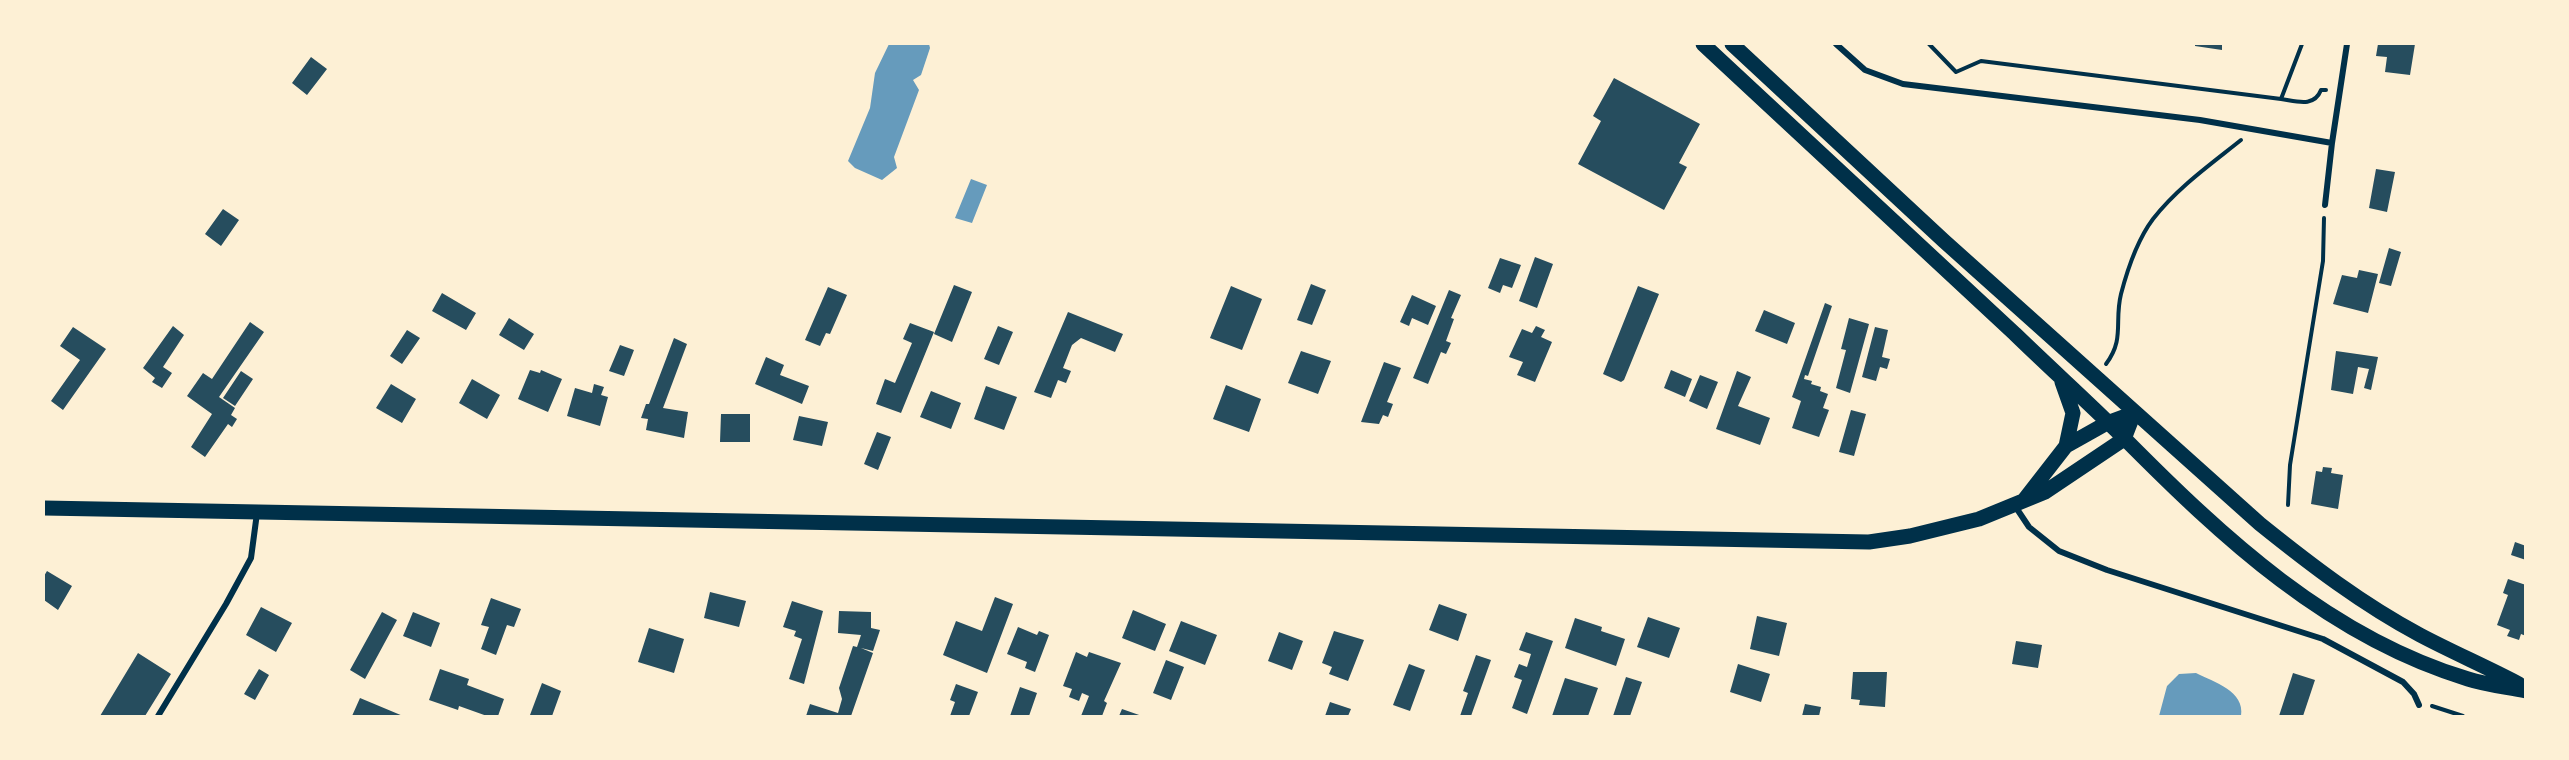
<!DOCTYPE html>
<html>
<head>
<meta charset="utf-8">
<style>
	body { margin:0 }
	#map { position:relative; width:2569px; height:760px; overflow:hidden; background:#fdf0d5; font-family:Helvetica,sans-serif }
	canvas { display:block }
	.frame { position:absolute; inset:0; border:45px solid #fdf0d5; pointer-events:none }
</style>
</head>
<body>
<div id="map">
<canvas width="2569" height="760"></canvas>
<div class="frame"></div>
</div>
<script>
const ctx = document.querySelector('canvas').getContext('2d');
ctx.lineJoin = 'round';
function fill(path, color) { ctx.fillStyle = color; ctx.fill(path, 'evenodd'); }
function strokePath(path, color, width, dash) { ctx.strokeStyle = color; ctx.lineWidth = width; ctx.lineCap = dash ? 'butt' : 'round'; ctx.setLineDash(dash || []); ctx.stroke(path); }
fill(new Path2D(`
	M 889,44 L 929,44 L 930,48 L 921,75 L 913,80 L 919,90 L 894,157 L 897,168 L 882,180 L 855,168 L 848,161 L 870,108 L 875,73 Z
	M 971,179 L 987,185 L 972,223 L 955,218 Z
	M 2196,673 C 2214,682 2245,691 2241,716 L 2159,716 L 2167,686 L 2179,674 Z`), '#669bbc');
fill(new Path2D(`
	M 2195,44 L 2222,44 L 2222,50 L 2195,46 Z
	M 2378,44 L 2415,44 L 2410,75 L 2385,72 L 2387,57 L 2376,56 Z
	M 311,57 L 327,69 L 307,95 L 292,83 Z
	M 1614,78 L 1700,124 L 1679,163 L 1687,167 L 1664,210 L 1578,164 L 1601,121 L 1593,116 Z
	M 2376,169 L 2395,172 L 2387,212 L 2369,208 Z
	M 223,209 L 239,220 L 221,246 L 205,234 Z
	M 2389,248 L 2401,252 L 2391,286 L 2379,283 Z
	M 1535,257 L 1553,264 L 1537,308 L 1519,301 Z
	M 1500,258 L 1521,265 L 1512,288 L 1503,285 L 1500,293 L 1488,288 Z
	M 2359,270 L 2378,274 L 2368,313 L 2333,304 L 2342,275 L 2357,278 Z
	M 1311,284 L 1326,290 L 1312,325 L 1297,320 Z
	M 954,285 L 972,292 L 952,342 L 934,334 Z
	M 1231,286 L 1262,299 L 1242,350 L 1210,338 Z
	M 1638,286 L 1659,294 L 1624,380 L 1621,382 L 1603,374 Z
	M 828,287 L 847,295 L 830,334 L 826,333 L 820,346 L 805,340 Z
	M 1449,290 L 1461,295 L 1451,318 L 1454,319 L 1446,341 L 1451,343 L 1446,354 L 1441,352 L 1428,384 L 1413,378 Z
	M 442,293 L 476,313 L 466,330 L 432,311 Z
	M 1412,295 L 1436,306 L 1428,325 L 1412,318 L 1409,326 L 1400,322 Z
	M 1825,303 L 1832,306 L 1808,376 L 1805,375 L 1804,379 L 1812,381 L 1811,384 L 1821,387 L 1820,391 L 1828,394 L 1823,408 L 1829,410 L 1819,437 L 1792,428 L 1801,401 L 1792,397 Z
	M 1764,310 L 1795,323 L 1787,344 L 1755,331 Z
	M 1068,312 L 1123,334 L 1115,352 L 1081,338 L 1072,345 L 1063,368 L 1071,371 L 1066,383 L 1058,380 L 1051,398 L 1034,392 Z
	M 509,318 L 534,334 L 524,350 L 499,335 Z
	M 1849,318 L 1869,324 L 1850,393 L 1836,388 L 1846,350 L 1841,349 Z
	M 250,322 L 264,332 L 219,397 L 235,408 L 231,415 L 237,419 L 232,427 L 228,424 L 205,457 L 191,447 L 212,414 L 187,396 L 203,373 L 212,379 Z
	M 910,323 L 934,332 L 901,413 L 876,404 L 885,379 L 895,383 L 912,343 L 903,339 Z
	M 173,326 L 184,335 L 163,367 L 172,373 L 162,388 L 152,382 L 155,378 L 143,368 Z
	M 998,326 L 1013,332 L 999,365 L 984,359 Z
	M 1536,326 L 1545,330 L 1541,337 L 1552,342 L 1535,382 L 1517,375 L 1523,362 L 1509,357 L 1522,329 L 1532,333 Z
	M 73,327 L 106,349 L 63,410 L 51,401 L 80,360 L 60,346 Z
	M 1875,327 L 1888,330 L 1882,357 L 1890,359 L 1887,369 L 1880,367 L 1876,381 L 1862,377 Z
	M 407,330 L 420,338 L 402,364 L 390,356 Z
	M 674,338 L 687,344 L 663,408 L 688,412 L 684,438 L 646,430 L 648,419 L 641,418 L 646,404 L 649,404 Z
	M 620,345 L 634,350 L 624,376 L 609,371 Z
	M 1301,351 L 1331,361 L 1318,394 L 1288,383 Z
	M 2336,351 L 2378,357 L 2371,390 L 2364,388 L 2369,369 L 2358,367 L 2353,394 L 2331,390 Z
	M 766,357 L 784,365 L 780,375 L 809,386 L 802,404 L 755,384 Z
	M 1384,362 L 1401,368 L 1387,402 L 1393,404 L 1388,417 L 1383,415 L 1379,424 L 1361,422 Z
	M 530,370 L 540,373 L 541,370 L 562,379 L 548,412 L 518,399 Z
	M 1671,370 L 1692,379 L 1685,397 L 1664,388 Z
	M 241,371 L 253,379 L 235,406 L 223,398 Z
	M 1737,371 L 1751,377 L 1738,406 L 1770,418 L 1760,445 L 1716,429 Z
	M 1700,375 L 1718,382 L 1707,409 L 1689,401 Z
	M 472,379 L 500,395 L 487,419 L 459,403 Z
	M 391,384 L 416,399 L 402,423 L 376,408 Z
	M 594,384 L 604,387 L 601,395 L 608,397 L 600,426 L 567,416 L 575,388 L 592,393 Z
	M 1226,385 L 1261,399 L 1249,432 L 1213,419 Z
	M 986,386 L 1017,397 L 1004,430 L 974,419 Z
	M 931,391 L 961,403 L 951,429 L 920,417 Z
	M 1851,410 L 1866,414 L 1854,456 L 1839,452 Z
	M 721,414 L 750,414 L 750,442 L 720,442 Z
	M 799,416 L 828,422 L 822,446 L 793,440 Z
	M 877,432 L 891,437 L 878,470 L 864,464 Z
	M 2323,467 L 2332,468 L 2331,473 L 2343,475 L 2338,509 L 2311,504 L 2316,471 L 2322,472 Z
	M 2515,542 L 2526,546 L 2526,560 L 2511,555 Z
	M 47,571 L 72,586 L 58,610 L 44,600 L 44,576 Z
	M 2508,579 L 2526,585 L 2526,636 L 2521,634 L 2519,640 L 2507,636 L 2510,630 L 2497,625 L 2508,595 L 2503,593 Z
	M 710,592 L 746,601 L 739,627 L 704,618 Z
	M 995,597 L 1013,604 L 987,673 L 943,655 L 956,621 L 982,631 Z
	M 491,598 L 521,609 L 514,627 L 507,625 L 496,655 L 481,649 L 489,627 L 481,625 Z
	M 792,601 L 823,611 L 804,684 L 789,679 L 802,639 L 794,636 L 796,631 L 783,627 Z
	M 1439,604 L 1467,614 L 1458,641 L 1429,630 Z
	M 261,607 L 292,623 L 276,652 L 246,635 Z
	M 1133,610 L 1166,624 L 1155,651 L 1122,638 Z
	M 839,611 L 871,612 L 871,628 L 880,630 L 873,651 L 861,648 L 873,653 L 851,716 L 806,716 L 810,704 L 838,713 L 842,699 L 839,688 L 853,646 L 857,647 L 861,635 L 838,633 Z
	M 382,612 L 397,620 L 365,679 L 350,670 Z
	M 413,612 L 440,623 L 431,647 L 403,636 Z
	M 1757,616 L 1787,623 L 1779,656 L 1750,649 Z
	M 1648,617 L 1680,628 L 1669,658 L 1637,647 Z
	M 1575,618 L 1602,627 L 1601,631 L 1625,639 L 1616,666 L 1565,648 Z
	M 1181,621 L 1217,635 L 1205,665 L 1169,651 Z
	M 1018,627 L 1037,635 L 1039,631 L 1049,635 L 1035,672 L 1025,668 L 1027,662 L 1007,654 Z
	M 649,628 L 684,639 L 674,673 L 638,662 Z
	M 1334,631 L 1364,640 L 1348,681 L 1329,674 L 1332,667 L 1322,663 Z
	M 1279,632 L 1303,641 L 1292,670 L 1268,661 Z
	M 1526,632 L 1553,641 L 1527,714 L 1512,708 L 1522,680 L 1514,677 L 1519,664 L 1527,667 L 1531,654 L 1519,650 Z
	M 2016,641 L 2042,645 L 2038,668 L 2012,664 Z
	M 1076,652 L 1087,657 L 1089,652 L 1121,663 L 1104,701 L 1107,703 L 1102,716 L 1081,716 L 1089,696 L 1082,693 L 1079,701 L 1069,697 L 1072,689 L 1063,686 Z
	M 138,653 L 171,674 L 145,716 L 100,716 Z
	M 1476,655 L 1491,660 L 1471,716 L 1460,716 L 1468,693 L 1463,691 Z
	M 1166,660 L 1184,667 L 1171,700 L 1153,693 Z
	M 1409,664 L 1425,670 L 1410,711 L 1393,705 Z
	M 1738,664 L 1770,674 L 1761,702 L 1730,692 Z
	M 259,669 L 269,675 L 255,700 L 244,694 Z
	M 440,669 L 469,679 L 467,685 L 504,699 L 498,716 L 487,716 L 459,706 L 458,710 L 429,700 Z
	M 1853,672 L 1887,672 L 1885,707 L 1859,705 L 1860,700 L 1851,699 Z
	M 2293,673 L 2315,680 L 2303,716 L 2279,716 Z
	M 1626,677 L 1642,682 L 1630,716 L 1613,716 Z
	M 1565,678 L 1598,688 L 1588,716 L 1552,716 Z
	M 542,683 L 561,691 L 552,716 L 530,715 Z
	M 956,684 L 978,692 L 969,716 L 950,716 L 955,702 L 950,700 Z
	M 1020,687 L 1037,693 L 1029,716 L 1010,716 Z
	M 360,698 L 403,716 L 352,716 Z
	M 1330,702 L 1351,709 L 1348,716 L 1325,716 Z
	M 1805,704 L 1821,707 L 1819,716 L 1802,716 Z
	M 1122,709 L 1142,716 L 1119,716 Z`), '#264d5e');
strokePath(new Path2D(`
	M 1929,44 L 1956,72 L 1981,61 L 2281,99 L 2302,44
	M 2281,99 C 2296,101 2314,108 2321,90 L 2326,90
	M 2106,364 C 2125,339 2114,322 2121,294 C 2127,271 2138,239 2153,219 C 2177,188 2211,164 2241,140
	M 2288,505 L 2290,465 L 2323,261 L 2324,218
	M 2432,706 L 2463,716`), '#003049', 4);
strokePath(new Path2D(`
	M 1836,44 L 1865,70 L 1903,84 L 2200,120 L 2332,143
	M 2325,205 L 2332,143 L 2347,44
	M 2015,506 L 2029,527 L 2059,551 L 2107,570 L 2323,639 L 2403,682 L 2414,694 L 2419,705
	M 158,716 L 226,604 L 251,558 L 257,513`), '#003049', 6);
strokePath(new Path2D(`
	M 1703,44 C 1807,141 1912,237 2015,334 C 2051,369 2088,402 2123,437 C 2223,538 2329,637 2468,679 C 2487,685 2507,687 2526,691
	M 1732,44 L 1944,241 L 2260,524 C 2311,565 2362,604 2420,635 C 2452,652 2487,667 2519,684
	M 2062,382 L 2073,413 L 2066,446
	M 2024,500 L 2066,446 L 2107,423 L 2134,413
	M 44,508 L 1869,542 L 1910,536 L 1979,519 L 2045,492 L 2124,439 L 2134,413`), '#003049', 15);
</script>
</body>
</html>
